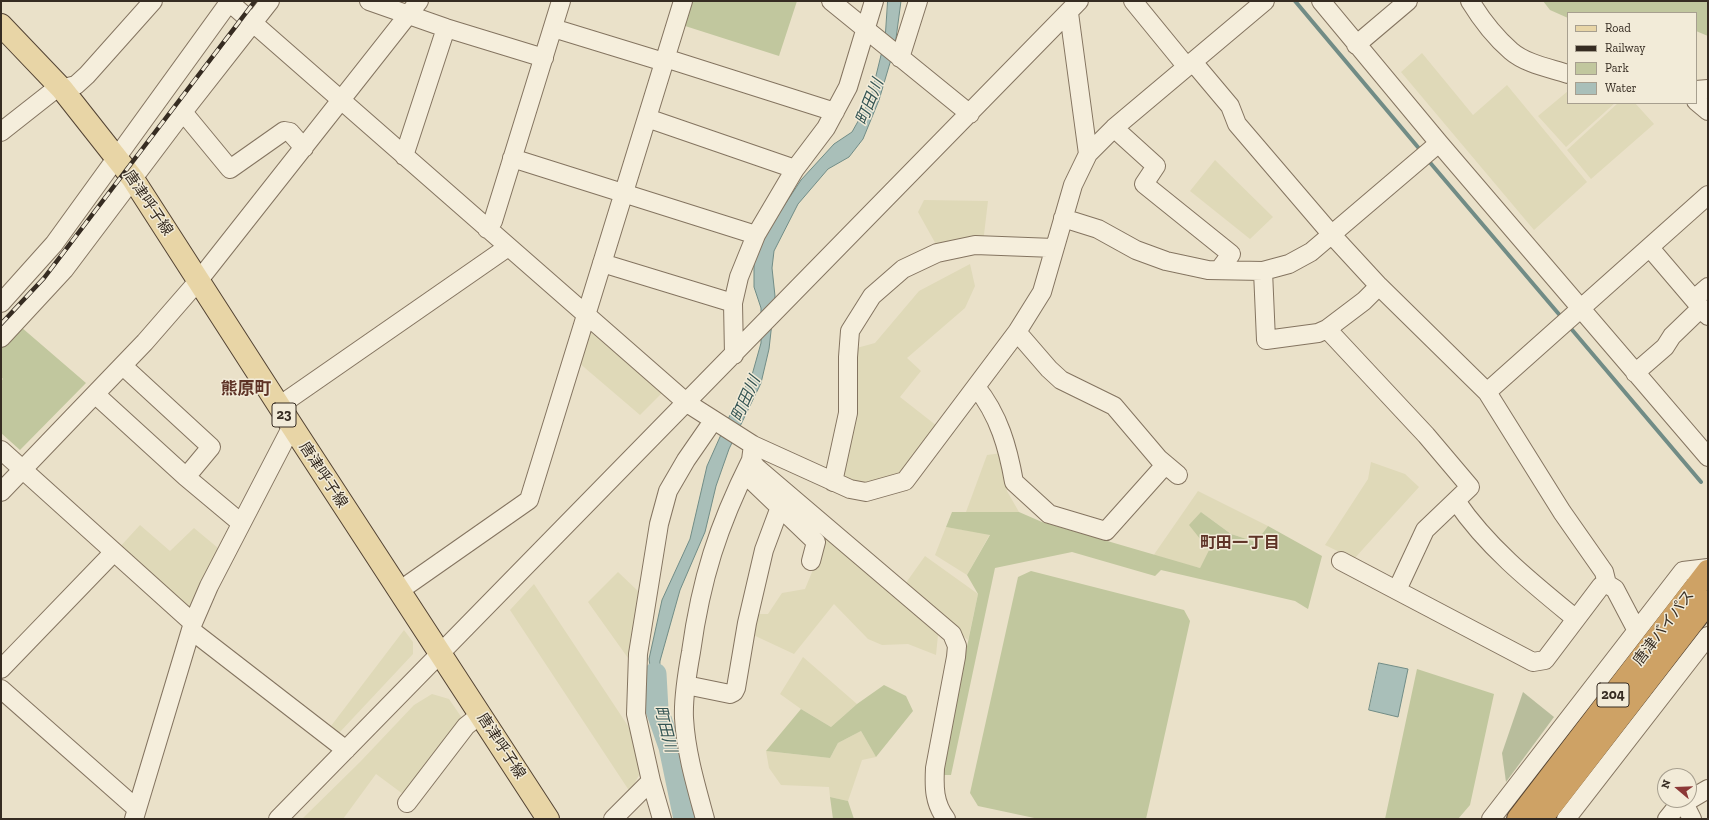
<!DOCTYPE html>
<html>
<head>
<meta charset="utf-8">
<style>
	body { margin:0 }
	#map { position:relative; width:1709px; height:820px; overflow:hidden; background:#eae1c9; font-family:"Zilla Slab",serif }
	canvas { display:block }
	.frame { position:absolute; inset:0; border:2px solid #362c22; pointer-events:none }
	.legend { position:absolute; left:1567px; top:12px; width:130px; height:92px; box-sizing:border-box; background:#f2ebd8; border:1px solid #a79f8f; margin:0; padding:5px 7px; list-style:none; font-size:12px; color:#362c22 }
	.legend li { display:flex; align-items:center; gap:8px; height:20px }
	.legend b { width:20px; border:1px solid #a79f8f }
	.north { position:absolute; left:1657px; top:768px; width:40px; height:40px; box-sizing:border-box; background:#f2ebd8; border:1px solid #a79f8f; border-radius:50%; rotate:289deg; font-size:11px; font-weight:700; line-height:16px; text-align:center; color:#362c22 }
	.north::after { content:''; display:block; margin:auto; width:14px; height:18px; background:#8c3837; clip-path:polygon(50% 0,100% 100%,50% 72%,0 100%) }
</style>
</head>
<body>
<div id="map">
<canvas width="1709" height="820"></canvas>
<div class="frame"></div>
<ul class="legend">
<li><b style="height:5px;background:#e8d5a6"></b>Road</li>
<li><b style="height:5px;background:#362c22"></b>Railway</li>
<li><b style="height:11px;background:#c1c79e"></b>Park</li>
<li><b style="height:11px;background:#a9bfb9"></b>Water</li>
</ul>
<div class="north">N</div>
</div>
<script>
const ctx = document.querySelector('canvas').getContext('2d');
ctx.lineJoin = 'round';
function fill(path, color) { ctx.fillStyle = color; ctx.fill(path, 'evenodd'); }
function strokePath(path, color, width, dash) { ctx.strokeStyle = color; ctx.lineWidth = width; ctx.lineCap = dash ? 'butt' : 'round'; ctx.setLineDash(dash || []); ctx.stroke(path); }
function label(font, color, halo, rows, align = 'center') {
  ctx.font = font + ' "Zilla Slab","Noto Sans JP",serif'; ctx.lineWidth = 3; ctx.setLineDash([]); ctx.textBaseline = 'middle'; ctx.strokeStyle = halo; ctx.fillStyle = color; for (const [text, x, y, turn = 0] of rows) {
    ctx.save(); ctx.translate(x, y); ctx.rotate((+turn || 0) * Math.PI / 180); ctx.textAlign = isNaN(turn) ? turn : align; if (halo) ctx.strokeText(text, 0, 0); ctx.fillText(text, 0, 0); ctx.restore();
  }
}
fill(new Path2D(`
	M 1422,53 L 1473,115 L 1507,85 L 1587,182 L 1534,230 L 1401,72 Z
	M 1568,91 L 1568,103 L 1615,103 L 1566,147 L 1538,116 Z
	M 1618,103 L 1635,103 L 1654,124 L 1591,179 L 1567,150 Z
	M 1215,160 L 1273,217 L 1250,239 L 1190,191 Z
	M 924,200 L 988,201 L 983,243 L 938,248 L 918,212 Z
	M 970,264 L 975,286 L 965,308 L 907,358 L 921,371 L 900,397 L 937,426 L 904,471 L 869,488 L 837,480 L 853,349 L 875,343 L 919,291 Z
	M 587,329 L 662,393 L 640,415 L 578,362 Z
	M 1002,453 L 1007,491 L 1019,512 L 966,512 L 987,455 Z
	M 1371,462 L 1405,474 L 1419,487 L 1354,559 L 1325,545 L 1368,479 Z
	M 1198,491 L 1268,526 L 1256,542 L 1231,534 L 1201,512 L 1209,550 L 1200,568 L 1153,556 Z
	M 140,525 L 170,551 L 194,528 L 218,548 L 203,578 L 188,614 L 118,549 Z
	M 946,527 L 990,534 L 967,575 L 935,555 Z
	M 826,538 L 938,635 L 936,655 L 908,644 L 882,645 L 868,639 L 834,604 L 794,654 L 749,633 L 755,614 L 768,614 L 782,593 L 805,589 Z
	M 925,556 L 978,594 L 968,640 L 903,587 Z
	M 618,572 L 639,592 L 628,658 L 588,602 Z
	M 534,584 L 634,735 L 639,775 L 630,792 L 510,610 Z
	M 404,630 L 413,642 L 413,654 L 339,733 L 331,726 Z
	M 803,657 L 857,704 L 831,727 L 801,709 L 780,694 Z
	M 432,694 L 449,699 L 464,721 L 407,797 L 376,774 L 343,819 L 302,819 L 360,762 L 414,705 Z
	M 861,731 L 876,757 L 862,760 L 848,801 L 830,797 L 829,787 L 781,785 L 769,768 L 766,751 L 830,758 L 838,743 Z`), '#dfd9b8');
fill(new Path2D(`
	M 690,1 L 797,1 L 779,56 L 682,25 Z
	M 1543,1 L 1708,1 L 1708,36 L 1696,31 L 1696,13 L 1568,13 L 1568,18 L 1550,10 Z
	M 21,327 L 86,383 L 20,450 L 1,433 L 1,381 L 3,379 L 1,377 L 1,345 Z
	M 952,512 L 1019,512 L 1042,522 L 1200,568 L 1209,550 L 1189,525 L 1201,512 L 1231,534 L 1256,542 L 1268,526 L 1322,556 L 1308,609 L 1295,601 L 1161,570 L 1155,576 L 1072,552 L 995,568 L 951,775 L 944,775 L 942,766 L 978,594 L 967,575 L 990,535 L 946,527 Z
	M 1031,571 L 1184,610 L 1190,621 L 1146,819 L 1039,819 L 978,806 L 970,793 L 1018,577 Z
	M 1417,669 L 1494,694 L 1470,805 L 1458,819 L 1385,819 Z
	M 884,685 L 906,696 L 913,711 L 876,757 L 861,731 L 838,743 L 830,758 L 766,751 L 801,709 L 831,727 L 857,704 Z
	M 830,797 L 848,801 L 854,819 L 833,819 Z`), '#c1c79e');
fill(new Path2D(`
	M 1523,692 L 1554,717 L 1506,782 L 1502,753 Z`), '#b8bd9c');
const water = new Path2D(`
	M 888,1 L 901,1 L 895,46 L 879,100 L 863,139 L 849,157 L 828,169 L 798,204 L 774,251 L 772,268 L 775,296 L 769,349 L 761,383 L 729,449 L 716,486 L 705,532 L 680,590 L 660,661 L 657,711 L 649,659 L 662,600 L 690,539 L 707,466 L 728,419 L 752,375 L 761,343 L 761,308 L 754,287 L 754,262 L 768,230 L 801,180 L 834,144 L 852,132 L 870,100 L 885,39 Z
	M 1379,663 L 1408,669 L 1398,717 L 1369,710 Z`);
fill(water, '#a9bfb9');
strokePath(water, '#718c86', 1);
strokePath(new Path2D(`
	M 1295,1 L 1422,152
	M 1427,159 L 1563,319
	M 1568,325 L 1701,482`), '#718c86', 4);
strokePath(new Path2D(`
	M 655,674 L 657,710 L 670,747 L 685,819`), '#a9bfb9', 23);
const minor = new Path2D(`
	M 228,1 L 687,403 L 753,445 L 850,489 L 866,492 L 905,481 L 1017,332 L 1042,292 L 1073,185 L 1088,154 L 1114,128 L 1265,1
	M 369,1 L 446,28 L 544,58
	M 831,1 L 970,114
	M 1133,1 L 1187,67
	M 1321,1 L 1439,143 L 1708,457
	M 1470,1 C 1481,19 1495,37 1511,51 C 1526,64 1550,68 1568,74
	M 1069,13 L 1088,154
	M 553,28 L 664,62
	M 1356,45 L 1408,1
	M 665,58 L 835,112
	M 900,58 L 918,1
	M 1193,62 L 1230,106 L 1237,124 L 1332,235 L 1379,286 L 1487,392 L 1562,512 L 1604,572 L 1607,584
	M 1696,90 L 1708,89
	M 1696,101 L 1708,111
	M 183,112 L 230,169 L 284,131 L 290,132 L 304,148
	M 647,118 L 795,169
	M 1114,128 L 1156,166 L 1144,184 L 1231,254 L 1219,270
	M 1,132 L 53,91 L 76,85 L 87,75 L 153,1
	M 404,156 L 446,28
	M 512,158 L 756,235
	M 1063,218 L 1098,229 L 1136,250 L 1166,261 L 1208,270 L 1263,271 L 1289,264 L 1311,252 L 1439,143
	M 487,229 L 493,221 L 561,1
	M 1650,248 L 1708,316
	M 602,263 L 733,303
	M 1263,271 L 1266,340 L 1318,333 L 1327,329 L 1426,435 L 1470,487 L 1425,530 L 1397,590
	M 1694,299 L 1708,287
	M 1,303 L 54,244 L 230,1
	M 1327,329 L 1364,301 L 1379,286
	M 1017,332 L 1049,369 L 1061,380 L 1114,406 L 1159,459 L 1178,475
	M 1,338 L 64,270 L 183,112 L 270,1
	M 734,355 L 733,303 L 739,277 L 756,235 L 795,169 L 826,128 L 848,87 L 874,1
	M 123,366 L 211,447 L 186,477 L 241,523
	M 1635,373 L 1665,347 L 1672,336 L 1701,308
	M 976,387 C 999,415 1008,448 1014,482 L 1049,514 L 1106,531 L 1165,465
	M 1487,392 L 1708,195
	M 95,394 L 186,477
	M 279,406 L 508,247
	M 753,445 L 751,460 L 756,467 L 952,634 L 957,646 L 956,657 L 935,768 C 934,787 934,803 946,819
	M 1,450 L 193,623
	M 745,474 L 816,542 L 811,561
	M 833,482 L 848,413 L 848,357 L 850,331 L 872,296 L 903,269 L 937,253 L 975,245 L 1054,248
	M 1,492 L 145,342 L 199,280 L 419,1
	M 1456,501 C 1488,548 1532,583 1576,619
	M 1341,561 L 1533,662 L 1545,660 L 1601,586 L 1607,584 L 1615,589 L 1636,629
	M 399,591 L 529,500 L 683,1
	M 191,630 L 346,750
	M 1,669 L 113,553
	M 686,685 L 730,694 L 734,692 L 736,688 L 747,623 L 764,550 L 780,507
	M 1,689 L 137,809
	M 651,781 L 662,819
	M 407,803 L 466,726 L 480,715
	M 1684,803 L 1708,789
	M 134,819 L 193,623 L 209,586 L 292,426
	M 278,819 L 1079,1
	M 613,819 L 651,781 L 636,714 L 638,654 L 659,524 L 668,491 L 686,460 L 713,421
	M 705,819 C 696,786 686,753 684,718 C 683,697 687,674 691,652 C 701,579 718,526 751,460
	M 1491,819 L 1683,571 L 1708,568
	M 1566,819 L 1708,636
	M 1667,819 L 1675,809 L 1684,803 L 1692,819`);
const major = new Path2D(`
	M 1,25 L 62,89 L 133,179 L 292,426 L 548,819`);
const highway = new Path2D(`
	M 1518,819 L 1708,571
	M 1541,819 L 1708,602`);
strokePath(minor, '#847460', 20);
strokePath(major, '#534333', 24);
strokePath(highway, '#534333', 24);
strokePath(minor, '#f5eedc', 18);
strokePath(major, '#e8d5a6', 22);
strokePath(highway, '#cea265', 22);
const rail = new Path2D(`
	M 1,324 L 44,278 L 255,1`);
strokePath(rail, '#362c22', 4.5);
strokePath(rail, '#f2ebd8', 3, [9]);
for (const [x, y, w] of [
	[284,415,24],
	[1613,695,32]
]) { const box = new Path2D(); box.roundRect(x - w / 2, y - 12, w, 24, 3); ctx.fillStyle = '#f2ebd8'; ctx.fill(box); strokePath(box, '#362c22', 1); }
label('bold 14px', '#362c22', null, [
	["23",284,415],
	["204",1613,695]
]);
label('15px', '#362c22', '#f2ebd8', [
	["唐津呼子線",148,203,56],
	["唐津呼子線",323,475,57],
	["唐津バイパス",1664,628,-53],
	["唐津呼子線",501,746,57]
]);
label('italic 16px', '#335453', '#f2ebd8', [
	["町田川",870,102,-68],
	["町田川",746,399,-66],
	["町田川",665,729,76]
]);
label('bold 16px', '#5e3326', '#f2ebd8', [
	["町田一丁目",1240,543]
]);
label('bold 17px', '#5e3326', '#f2ebd8', [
	["熊原町",246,389]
]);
</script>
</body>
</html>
